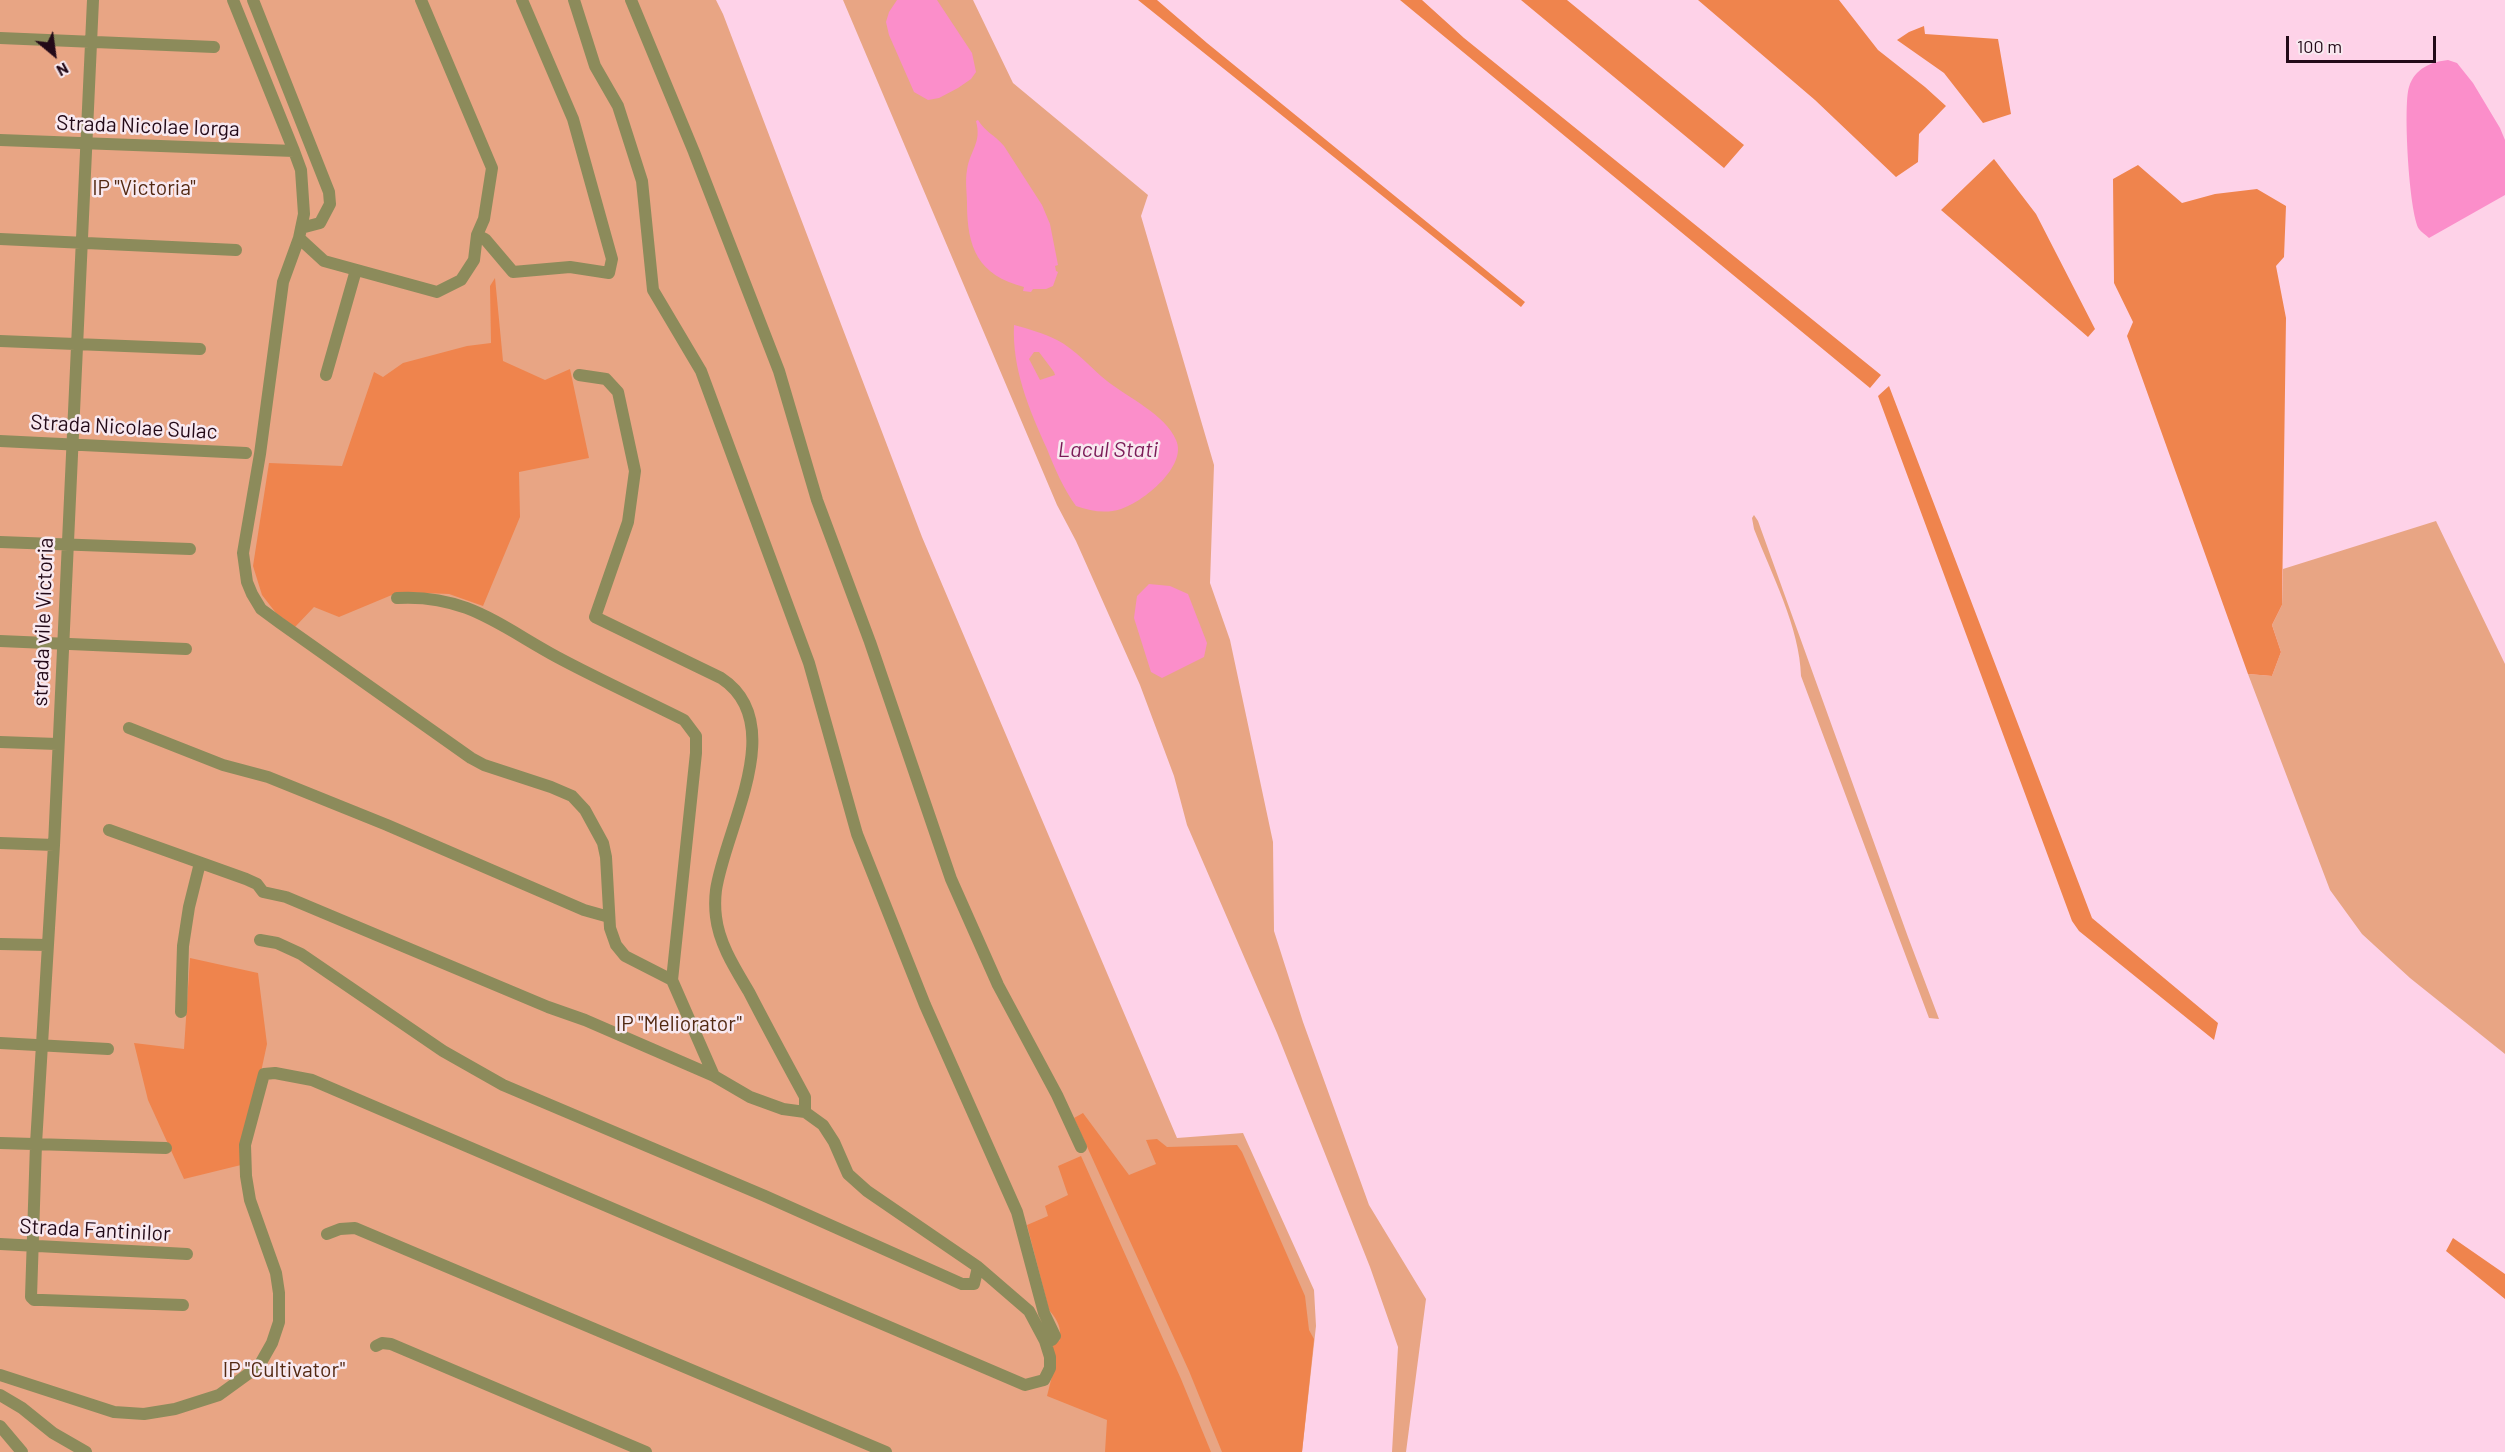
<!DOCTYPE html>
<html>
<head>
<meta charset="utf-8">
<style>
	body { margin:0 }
	#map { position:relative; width:2505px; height:1452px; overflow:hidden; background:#fed2e8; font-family:Barlow,sans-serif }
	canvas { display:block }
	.north { position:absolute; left:24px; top:24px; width:60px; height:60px; -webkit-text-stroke:4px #f8e9f0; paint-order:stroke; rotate:151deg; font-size:16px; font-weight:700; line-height:24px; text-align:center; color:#230a18 }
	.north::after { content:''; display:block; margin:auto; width:21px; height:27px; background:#230a18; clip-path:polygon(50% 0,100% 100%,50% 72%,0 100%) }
	.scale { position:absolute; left:2286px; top:36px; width:150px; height:27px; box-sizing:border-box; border:3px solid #230a18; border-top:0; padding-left:8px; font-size:18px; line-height:21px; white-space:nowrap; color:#230a18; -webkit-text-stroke:4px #f8e9f0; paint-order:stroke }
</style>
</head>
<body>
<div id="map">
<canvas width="2505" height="1452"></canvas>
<div class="north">N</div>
<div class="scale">100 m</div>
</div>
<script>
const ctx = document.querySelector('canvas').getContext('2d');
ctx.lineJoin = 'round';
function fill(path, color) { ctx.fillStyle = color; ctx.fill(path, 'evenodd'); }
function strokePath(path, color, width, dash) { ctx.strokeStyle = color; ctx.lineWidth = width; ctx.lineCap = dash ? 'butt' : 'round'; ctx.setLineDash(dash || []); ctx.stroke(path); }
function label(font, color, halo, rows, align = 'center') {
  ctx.font = font + ' Barlow,sans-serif'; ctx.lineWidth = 5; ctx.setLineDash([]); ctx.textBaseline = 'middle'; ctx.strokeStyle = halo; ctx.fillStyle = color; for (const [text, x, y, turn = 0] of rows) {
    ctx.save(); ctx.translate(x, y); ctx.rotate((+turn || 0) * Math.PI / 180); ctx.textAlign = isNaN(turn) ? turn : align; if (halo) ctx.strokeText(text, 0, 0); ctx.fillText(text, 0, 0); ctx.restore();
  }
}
fill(new Path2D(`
	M 0,0 L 716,0 L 723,14 L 922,537 L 1177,1138 L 1243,1133 L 1314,1290 L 1316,1326 L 1302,1452 L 0,1452 Z
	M 843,0 L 973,0 L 1013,83 L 1148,195 L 1141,216 L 1214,465 L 1210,583 L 1230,640 L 1273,842 L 1274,931 L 1303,1022 L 1369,1205 L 1426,1299 L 1406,1452 L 1392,1452 L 1398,1347 L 1370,1267 L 1277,1033 L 1187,825 L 1174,776 L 1140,685 L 1076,541 L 1057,505 Z
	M 1754,515 L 1758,521 L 1908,937 L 1939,1019 L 1929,1018 L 1801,676 C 1800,628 1771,573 1754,529 L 1752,518 Z
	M 2436,521 L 2505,664 L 2505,1054 L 2410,978 L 2362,934 L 2330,890 L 2248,674 L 2272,676 L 2281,652 L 2272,625 L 2282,605 L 2283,569 Z`), '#e8a584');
fill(new Path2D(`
	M 1138,0 L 1157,0 L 1207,43 L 1525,302 L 1521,307 Z
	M 1400,0 L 1422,0 L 1464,38 L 1881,375 L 1870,388 Z
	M 1521,0 L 1567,0 L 1744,145 L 1724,168 Z
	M 1698,0 L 1839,0 L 1878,50 L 1925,87 L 1946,106 L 1919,134 L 1918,162 L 1896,177 L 1815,100 Z
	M 1924,26 L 1925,34 L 1998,39 L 2011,114 L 1983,123 L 1944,73 L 1897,40 L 1909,32 Z
	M 1994,159 L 2036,214 L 2095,329 L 2088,337 L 1941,210 Z
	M 2138,165 L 2182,203 L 2215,194 L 2257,189 L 2286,206 L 2284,257 L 2276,266 L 2286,318 L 2282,605 L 2272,625 L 2281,652 L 2272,676 L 2248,674 L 2127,336 L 2133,322 L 2114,283 L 2113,179 Z
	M 495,278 L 503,361 L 545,380 L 570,369 L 589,458 L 519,472 L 520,517 L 483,606 L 449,594 L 399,592 L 339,617 L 314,607 L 295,627 L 276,613 L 262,595 L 253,566 L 269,463 L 342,466 L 374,372 L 383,377 L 403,363 L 467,346 L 491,343 L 490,286 Z
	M 1889,386 L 2092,918 L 2218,1023 L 2214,1040 L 2079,931 L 2072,921 L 1878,396 Z
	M 190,958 L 258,973 L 267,1044 L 241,1165 L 184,1179 L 148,1100 L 134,1043 L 184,1049 Z
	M 1083,1113 L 1129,1175 L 1156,1164 L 1146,1140 L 1157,1139 L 1167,1147 L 1237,1145 L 1242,1152 L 1305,1296 L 1309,1330 L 1314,1339 L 1302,1452 L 1222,1452 L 1189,1371 L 1074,1118 Z
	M 1081,1156 L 1181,1379 L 1211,1452 L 1105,1452 L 1107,1420 L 1047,1396 L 1055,1364 L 1052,1345 L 1060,1340 C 1061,1326 1058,1321 1049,1310 L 1027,1225 L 1048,1216 L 1045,1206 L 1068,1195 L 1058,1166 Z
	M 2453,1238 L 2505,1274 L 2505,1299 L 2446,1251 Z`), '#ef844d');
fill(new Path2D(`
	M 897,0 L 937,0 L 972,53 L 976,72 L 971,79 L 958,88 L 939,98 L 928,100 L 914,92 L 889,35 L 886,22 L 889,12 Z
	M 2448,60 L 2457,63 L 2473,83 L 2500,128 L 2505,140 L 2505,195 L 2429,238 C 2426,235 2421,232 2419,229 C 2409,213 2403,105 2409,87 C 2415,68 2431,62 2448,60 Z
	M 978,120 C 985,132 995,135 1004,146 L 1042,205 L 1050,224 L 1058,265 L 1055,266 L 1056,271 L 1058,272 L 1053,286 L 1046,289 L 1033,289 L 1031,292 L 1023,291 L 1024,287 C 978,275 967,248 967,203 C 967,193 965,181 967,170 C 970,150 982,143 976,121 Z
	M 1014,325 C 1029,329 1043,333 1057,340 C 1075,349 1091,368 1107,381 C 1127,397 1166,415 1176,440 C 1188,466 1143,502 1121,509 C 1105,514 1091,511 1076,506 C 1063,488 1055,469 1047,449 C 1029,409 1012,369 1014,325 ZM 1034,352 L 1039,352 L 1054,372 L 1055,375 L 1040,380 L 1029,359 Z
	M 1149,584 L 1170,586 L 1188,594 L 1207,643 L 1204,657 L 1162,678 L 1151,672 L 1134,618 L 1137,596 Z`), '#fb8eca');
strokePath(new Path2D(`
	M 93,0 L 54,845 L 36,1144 L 31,1297 L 34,1300 L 42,1300 L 183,1305
	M 233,0 L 294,151 L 301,170 L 304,214 L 299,238 L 283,282 L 260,454 L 243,553 L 247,582 L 252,594 L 261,609 L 280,623 L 471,758 L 484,765 L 551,787 L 572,796 L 585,810 L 603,843 L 606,857 L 610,928 L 616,945 L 625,956 L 672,980 L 714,1076
	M 253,0 L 329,192 L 330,204 L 320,223 L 301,228
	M 574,0 L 595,66 L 618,106 L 642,181 L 653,290 L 701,371 L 809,663 L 857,834 L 925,1005 L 1017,1212 L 1044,1313 L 1055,1336 L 1052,1340 L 1045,1341
	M 631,0 L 694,152 L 779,371 L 817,500 L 870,642 L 951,879 L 998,985 L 1057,1095 L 1081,1147
	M 0,38 L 214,47
	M 0,140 L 294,151
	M 477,235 L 485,239 L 513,272 L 570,267 L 609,273 L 612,259 L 573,119 L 522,0
	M 299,238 L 324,261 L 437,292 L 461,280 L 474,260 L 477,235 L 484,219 L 492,168 L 421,0
	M 0,239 L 236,250
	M 0,341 L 200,349
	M 326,375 L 356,270
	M 579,375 L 606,379 L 618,392 L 635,471 L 628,522 L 595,617 L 721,678 C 790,723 725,828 716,890 C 715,898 715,909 716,917 C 719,944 736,970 749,992 C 767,1027 786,1062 805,1097 L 805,1112
	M 0,441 L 246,453
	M 0,542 L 190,549
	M 397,598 C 466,594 500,626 557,657 C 598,679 642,699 684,720 L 696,736 L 696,753 L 672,980
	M 0,641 L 186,649
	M 129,728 L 223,765 L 268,777 L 387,825 L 584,910 L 609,917
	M 0,742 L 57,744
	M 0,843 L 54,845
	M 260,940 L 277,943 L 301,954 L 443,1051 L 503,1085 L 765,1196 L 962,1284 L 974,1284 L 978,1267
	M 0,944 L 47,945
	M 181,1012 L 183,946 L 189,907 L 200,863
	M 0,1043 L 108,1049
	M 0,1143 L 166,1148
	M 327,1234 L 340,1229 L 355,1228 L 886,1452
	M 0,1244 L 187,1254
	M 376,1346 L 382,1343 L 391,1344 L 646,1452
	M 0,1375 L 114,1412 L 144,1414 L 175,1409 L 219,1395 L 259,1366 L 272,1343 L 279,1322 L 279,1293 L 276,1273 L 250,1200 L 246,1176 L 245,1145 L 264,1074 L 275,1073 L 312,1080 L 1025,1385 L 1044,1380 L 1050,1368 L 1050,1357 L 1045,1341 L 1029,1311 L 978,1267 L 867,1191 L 848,1174 L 834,1142 L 823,1125 L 805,1112 L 783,1109 L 750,1097 L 714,1076 L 585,1020 L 548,1007 L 286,897 L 263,892 L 257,884 L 246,879 L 109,830
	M 0,1395 L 22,1408 L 53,1433 L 86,1452
	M 0,1426 L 22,1452`), '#8c8b5b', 12);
label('21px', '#230a18', '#f8e9f0', [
	["Strada Nicolae Iorga",148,126,2],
	["Strada Nicolae Sulac",124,427,3],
	["strada vile Victoria",43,622,-88],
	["Strada Fantinilor",95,1230,3]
]);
label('21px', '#532912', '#f8e9f0', [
	["IP \"Victoria\"",144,188],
	["IP \"Meliorator\"",679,1024],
	["IP \"Cultivator\"",284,1370]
]);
label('italic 22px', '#7a1b57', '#f8e9f0', [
	["Lacul Stati",1108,450]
]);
</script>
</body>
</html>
